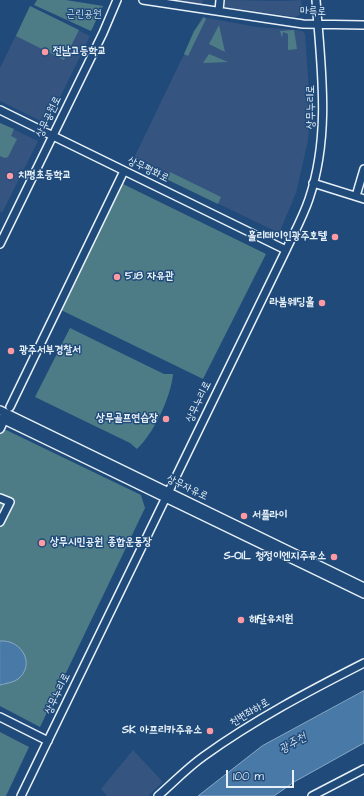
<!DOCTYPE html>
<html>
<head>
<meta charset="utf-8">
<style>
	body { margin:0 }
	#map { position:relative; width:364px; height:796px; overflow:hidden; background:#1f4a7a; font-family:"Architects Daughter",sans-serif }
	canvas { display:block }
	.scale { position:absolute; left:226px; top:770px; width:68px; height:18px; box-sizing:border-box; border:2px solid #e8f1f8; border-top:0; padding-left:5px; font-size:12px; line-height:14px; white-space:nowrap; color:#e8f1f8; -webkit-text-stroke:3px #1f4a7a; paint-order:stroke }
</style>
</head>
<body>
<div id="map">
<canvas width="364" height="796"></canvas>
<div class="scale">100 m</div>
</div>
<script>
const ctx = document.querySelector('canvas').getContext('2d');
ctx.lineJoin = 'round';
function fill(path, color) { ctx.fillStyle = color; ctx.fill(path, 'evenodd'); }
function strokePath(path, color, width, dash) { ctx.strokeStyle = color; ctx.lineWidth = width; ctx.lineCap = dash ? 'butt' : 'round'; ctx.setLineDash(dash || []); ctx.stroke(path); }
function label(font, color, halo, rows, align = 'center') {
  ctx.font = font + ' "Architects Daughter","Poor Story",sans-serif'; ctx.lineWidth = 3; ctx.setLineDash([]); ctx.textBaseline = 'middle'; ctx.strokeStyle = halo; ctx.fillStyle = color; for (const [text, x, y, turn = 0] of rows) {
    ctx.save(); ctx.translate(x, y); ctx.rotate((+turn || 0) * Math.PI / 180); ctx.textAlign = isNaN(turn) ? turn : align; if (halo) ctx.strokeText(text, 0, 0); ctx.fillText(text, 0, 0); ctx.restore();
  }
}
fill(new Path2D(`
	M 174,0 L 203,0 L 202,4 Z
	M 224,0 L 283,1 L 301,0 L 302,13 L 296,17 L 238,9 L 226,7 L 223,5 Z
	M 30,6 L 90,36 L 47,124 L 0,101 L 0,68 Z
	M 202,17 L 257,27 L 297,30 L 302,31 L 305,34 L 310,105 L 308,140 L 296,193 L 280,231 L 277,232 L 132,162 Z
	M 0,123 L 38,141 L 2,213 L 0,211 Z
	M 133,750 L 163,782 L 148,796 L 107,796 L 101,789 Z`), '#355580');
fill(new Path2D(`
	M 37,0 L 66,0 L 103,6 L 91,31 L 34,5 Z
	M 30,6 L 79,30 L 64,60 L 16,36 Z
	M 204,17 L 206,19 L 188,56 L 184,54 L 194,31 Z
	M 219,25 L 225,52 L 209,44 Z
	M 294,30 L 297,49 L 288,50 L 288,34 L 283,32 L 282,38 L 280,31 Z
	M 209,54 L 228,62 L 203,63 Z
	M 0,123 L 14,129 L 11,136 L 17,139 L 8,157 L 5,158 L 0,156 Z
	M 170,172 L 221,197 L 218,204 L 166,179 Z
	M 123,184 L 266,254 L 203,379 L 61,310 Z
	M 70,328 L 164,374 L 173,374 C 171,397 154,433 137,449 L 130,443 L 35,397 Z
	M 0,427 L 141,495 L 145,508 L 40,727 L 0,706 Z
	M 0,732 L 29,747 L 6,796 L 0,796 Z`), '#4e7c86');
const water = new Path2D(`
	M 0,641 C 22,639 36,665 18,679 C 13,683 6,683 0,685 Z
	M 364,691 L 364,743 L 294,782 L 274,796 L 198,796 L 262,746 Z`);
fill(water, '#4979a6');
strokePath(water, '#89a9c7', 1);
const minor = new Path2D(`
	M 143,0 L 303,24 L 364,25
	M 219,11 L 220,0
	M 0,110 L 286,250
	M 313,183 L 364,199
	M 356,196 L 364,169
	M 0,244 L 103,33 L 117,0
	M 10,407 L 124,171
	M 0,410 L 364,587
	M 0,418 L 364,594
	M 0,429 L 2,425
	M 0,498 L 10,502 L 0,522
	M 0,717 L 48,741
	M 21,796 L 286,250 C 294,233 303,217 309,199 C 331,134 321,67 316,0
	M 158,796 C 173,783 187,768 204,756 C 254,720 309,691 364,663
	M 312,796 L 364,769`);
strokePath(minor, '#e8f1f8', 10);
strokePath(minor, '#1f4a7a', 7);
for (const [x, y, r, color] of [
	[45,52,4,"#ff9aa2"],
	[10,176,4,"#ff9aa2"],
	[335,237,4,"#ff9aa2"],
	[117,277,4,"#ff9aa2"],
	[322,303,4,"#ff9aa2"],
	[11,351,4,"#ff9aa2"],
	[166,419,4,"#ff9aa2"],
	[244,516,4,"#ff9aa2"],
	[42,543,4,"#ff9aa2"],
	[334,557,4,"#ff9aa2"],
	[241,620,4,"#ff9aa2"],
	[210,731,4,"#ff9aa2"]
]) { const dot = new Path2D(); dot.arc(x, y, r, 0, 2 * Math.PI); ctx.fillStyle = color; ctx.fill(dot); strokePath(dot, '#1f4a7a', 1.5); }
label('11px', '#e8f1f8', '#1f4a7a', [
	["마륵로",313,12,2],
	["상무누리로",312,107,-90],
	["상무공원로",49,117,-64],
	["상무평화로",148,170,26],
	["상무누리로",199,402,-64],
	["상무자유로",187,488,26],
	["상무누리로",58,694,-64],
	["천변좌하로",250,713,-31]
]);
label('11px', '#d1dfe7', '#1f4a7a', [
	["근린공원",84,15]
]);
label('bold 11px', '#e8f1f8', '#1f4a7a', [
	["전남고등학교",53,52],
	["치평초등학교",18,176],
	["홀리데이인광주호텔",327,237,"right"],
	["5.18 자유관",125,277],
	["라붐웨딩홀",314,303,"right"],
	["광주서부경찰서",19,351],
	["상무골프연습장",158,419,"right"],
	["서플라이",252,516],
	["상무시민공원 종합운동장",50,543],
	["S-OIL 청정이엔지주유소",326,557,"right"],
	["해달유치원",249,620],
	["SK 아프리카주유소",202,731,"right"]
], 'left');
label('italic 12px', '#d0dfec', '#1f4a7a', [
	["광주천",293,744,-29]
]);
</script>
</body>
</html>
